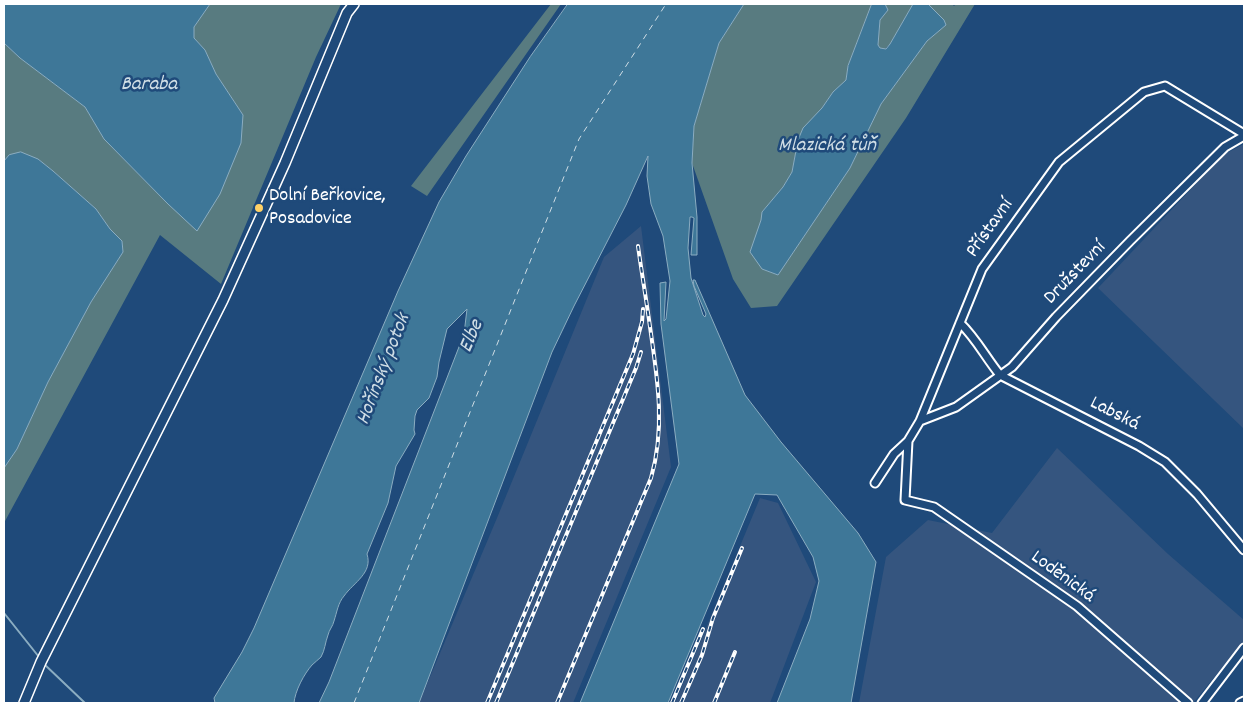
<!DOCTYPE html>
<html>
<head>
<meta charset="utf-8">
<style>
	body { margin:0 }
	#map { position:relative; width:1248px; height:707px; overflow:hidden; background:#1f4a7a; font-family:Dekko,sans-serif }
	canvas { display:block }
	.frame { position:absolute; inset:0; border:5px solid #fff; pointer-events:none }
</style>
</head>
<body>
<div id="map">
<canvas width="1248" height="707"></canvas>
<div class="frame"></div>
</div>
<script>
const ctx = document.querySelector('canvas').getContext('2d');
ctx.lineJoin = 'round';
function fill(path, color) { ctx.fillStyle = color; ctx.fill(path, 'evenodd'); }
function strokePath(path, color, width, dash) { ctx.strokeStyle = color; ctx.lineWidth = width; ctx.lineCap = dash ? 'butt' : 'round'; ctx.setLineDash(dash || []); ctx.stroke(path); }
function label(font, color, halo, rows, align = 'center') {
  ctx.font = font + ' Dekko,sans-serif'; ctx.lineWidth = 5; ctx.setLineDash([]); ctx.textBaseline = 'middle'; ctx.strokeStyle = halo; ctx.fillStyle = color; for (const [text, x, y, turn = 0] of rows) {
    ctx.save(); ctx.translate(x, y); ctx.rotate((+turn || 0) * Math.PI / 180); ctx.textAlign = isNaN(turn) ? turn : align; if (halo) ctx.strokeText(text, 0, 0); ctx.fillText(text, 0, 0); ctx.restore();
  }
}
fill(new Path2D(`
	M 1244,144 L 1244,429 L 1098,288 L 1223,155 Z
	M 641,226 L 671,467 L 573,703 L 419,703 L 497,518 L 604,257 Z
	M 1057,448 L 1168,554 L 1244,620 L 1244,641 L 1193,703 L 859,703 L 886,557 L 928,520 L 992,533 Z
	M 760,498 L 778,503 L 816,582 L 770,703 L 675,703 Z`), '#35557f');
fill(new Path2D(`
	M 210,4 L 341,4 L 316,57 L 221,284 L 160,235 L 4,523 L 4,468 L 17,449 L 48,382 L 91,302 L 123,252 L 122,241 L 110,229 L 96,209 L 53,171 L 38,159 L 9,155 L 4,161 L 4,43 L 20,58 L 85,107 L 104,139 L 168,204 L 243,115 L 216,74 L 205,50 L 194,38 L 194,27 Z
	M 551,4 L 561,4 L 427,196 L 411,186 Z
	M 744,4 L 872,4 L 848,66 L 846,81 L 833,92 L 822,108 L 804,129 L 798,140 L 792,172 L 783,187 L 762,212 L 762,269 L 778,275 L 850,168 L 881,104 L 927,41 L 946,25 L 944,20 L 928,4 L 952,4 L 954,6 L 956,4 L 975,4 L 906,118 L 777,306 L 751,308 L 733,279 L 692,163 L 694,126 L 719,43 Z
	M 885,4 L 913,4 L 890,44 L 885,49 L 880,48 L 878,45 L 880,20 L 888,10 Z`), '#587b80');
const water = new Path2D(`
	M 4,4 L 210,4 L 194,27 L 194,38 L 205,50 L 216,74 L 243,115 L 241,143 L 220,194 L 197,231 L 168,204 L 104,139 L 85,107 L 20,58 L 4,43 Z
	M 568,4 L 744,4 L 719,43 L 694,126 L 692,163 L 697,217 L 697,255 L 691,255 L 694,218 L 692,217 L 690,217 L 688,248 L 691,278 L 703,315 L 705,317 L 706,314 L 694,286 L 693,280 L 695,280 L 745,395 L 781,442 L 858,533 L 876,562 L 851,703 L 777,703 L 810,619 L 819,581 L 813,557 L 777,495 L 755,494 L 668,703 L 580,703 L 679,464 L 661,324 L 660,283 L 666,282 L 664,321 L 666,319 L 670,281 L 663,236 L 651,204 L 647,176 L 648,156 L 626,205 L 574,306 L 552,352 L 419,703 L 319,703 L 329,682 L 464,334 L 467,309 L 447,329 L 439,362 L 437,377 L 429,398 L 417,410 L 415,416 L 414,430 L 415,434 L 396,466 L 388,503 L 367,554 C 373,573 354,582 344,596 C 338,603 337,612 334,621 C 333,626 329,630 328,635 C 325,643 325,650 321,657 C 318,660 315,662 312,665 C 304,674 295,691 294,703 L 215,703 L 214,698 L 242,652 L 254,628 L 398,291 L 439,202 L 466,156 L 530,57 Z
	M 872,4 L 885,4 L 888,10 L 880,20 L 878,45 L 880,48 L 886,49 L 890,44 L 913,4 L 928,4 L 944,20 L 946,25 L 927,41 L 881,104 L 850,168 L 778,275 L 762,269 L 750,252 L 761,220 L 762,212 L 783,187 L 792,172 L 798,140 L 803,128 L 822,108 L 833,92 L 846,80 L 848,66 Z
	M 21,152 L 38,159 L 53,171 L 96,209 L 110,229 L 122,241 L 123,252 L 91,302 L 48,382 L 17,449 L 4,468 L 4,161 L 9,155 Z`);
fill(water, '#3e7798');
strokePath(water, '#8badc1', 1);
strokePath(new Path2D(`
	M 4,613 L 39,657
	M 43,663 L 85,703`), '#8badc1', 2);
strokePath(new Path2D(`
	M 354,703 L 579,139 L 666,4`), '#cfdde5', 1, [6, 5]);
const minor = new Path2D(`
	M 960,323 C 976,338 986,358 1000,375 L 1139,446 L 1165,462 L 1197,494 L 1244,550
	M 920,421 L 956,407 L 1012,367 L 1056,317 L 1130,241 L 1225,147 L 1244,136
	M 875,483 L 894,454 L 908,441
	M 1188,703 L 1077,606 L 934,507 L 905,500 L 908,441 L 920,421 L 982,269 L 1059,162 L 1144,92 L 1165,86 L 1244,134
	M 1202,703 L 1244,648
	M 1240,703 L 1244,701`);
const tertiary = new Path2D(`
	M 24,703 L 41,662 L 223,300 L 285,163 L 347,13 L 354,4`);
strokePath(minor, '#fff', 11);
strokePath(tertiary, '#fff', 12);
strokePath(minor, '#1f4a7a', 7);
strokePath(tertiary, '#1f4a7a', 9);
const rail = new Path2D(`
	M 487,703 L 633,354 L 642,322 L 643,309
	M 496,703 L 636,368 L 641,352
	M 557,703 L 651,478 C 665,430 658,382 651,334 C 647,304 642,275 638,246
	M 672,703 L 703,629
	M 681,703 L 702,655 L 713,618 L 742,548
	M 714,703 L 735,652`);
strokePath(rail, '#fff', 4);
strokePath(rail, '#1f4a7a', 2, [5.5]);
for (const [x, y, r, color] of [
	[259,208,5,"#ffd166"]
]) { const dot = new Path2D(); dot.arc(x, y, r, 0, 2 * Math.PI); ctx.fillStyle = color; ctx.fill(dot); strokePath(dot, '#1f4a7a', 2); }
label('20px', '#fff', '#1f4a7a', [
	["Dolní Beřkovice,",269,197],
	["Posadovice",269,220]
], 'left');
label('20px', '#fff', '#1f4a7a', [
	["Přístavní",991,229,-55],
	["Družstevní",1076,274,-46],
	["Labská",1114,415,27],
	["Loděnická",1062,578,36]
]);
label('italic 21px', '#cfdde5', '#1f4a7a', [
	["Baraba",149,86],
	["Mlazická tůň",827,147],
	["Elbe",473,337,-67],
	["Hořínský potok",385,370,-69]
]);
</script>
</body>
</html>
